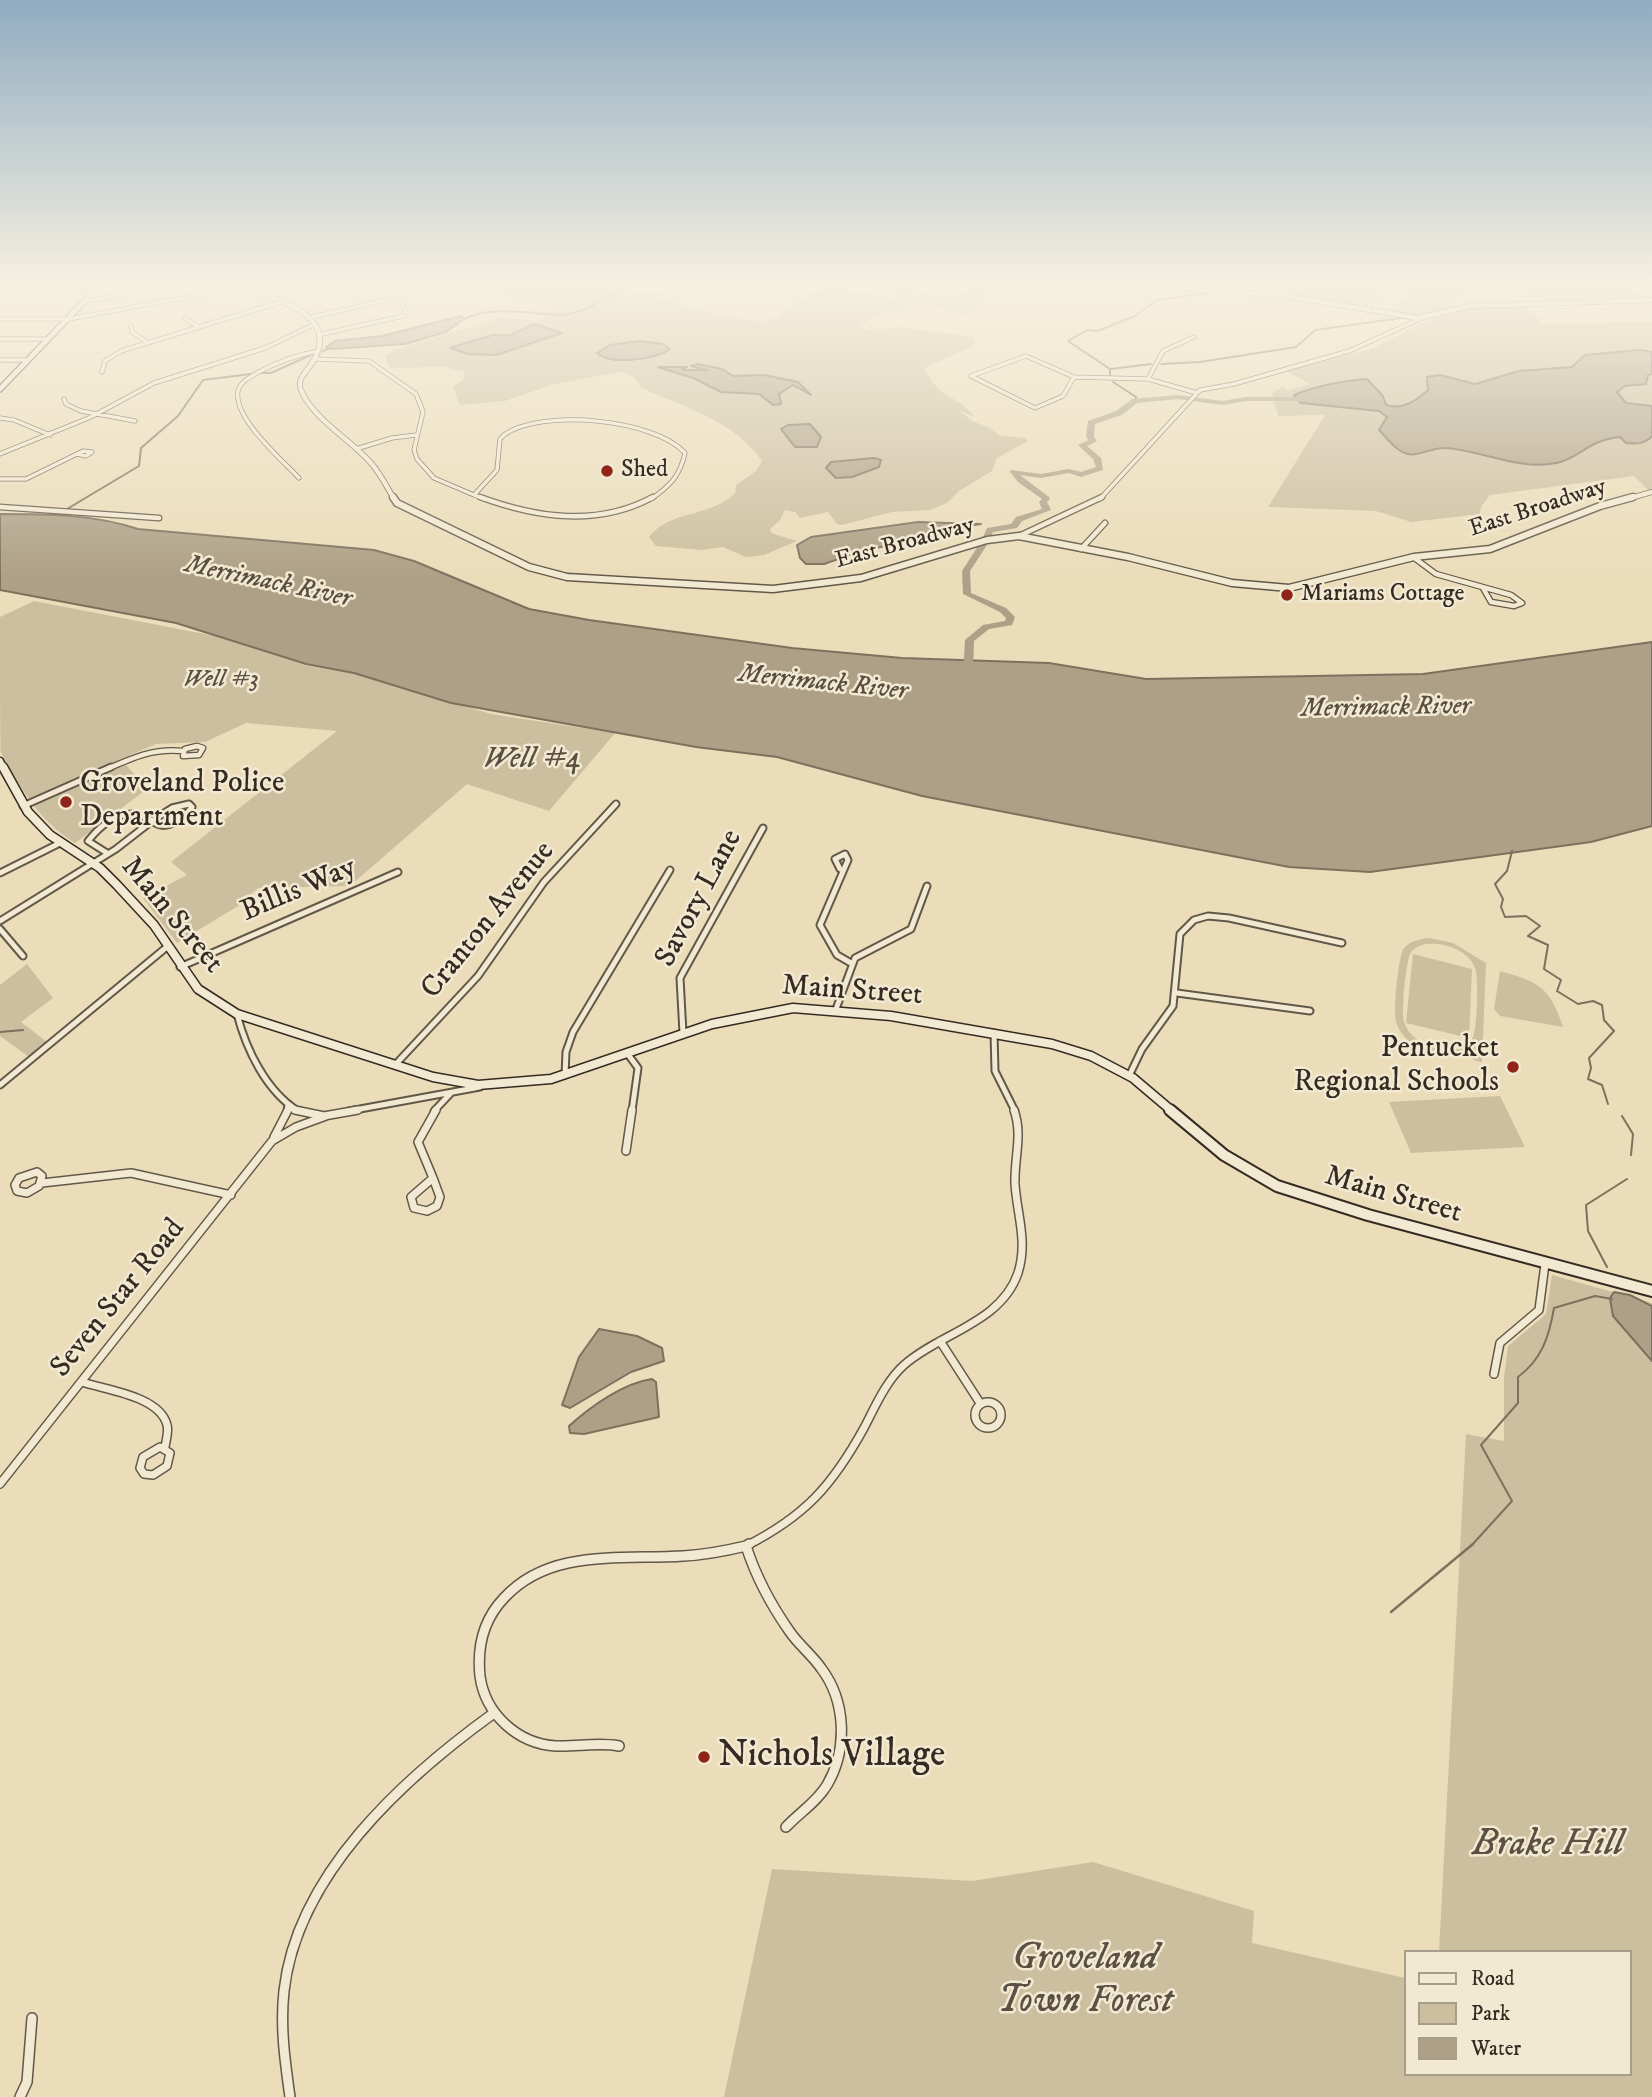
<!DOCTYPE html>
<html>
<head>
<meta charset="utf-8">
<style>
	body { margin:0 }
	#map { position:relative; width:1652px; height:2097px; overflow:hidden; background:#ebddba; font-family:"IM FELL DW Pica",serif }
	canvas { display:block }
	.legend { position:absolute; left:1404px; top:1950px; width:228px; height:126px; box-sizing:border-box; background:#f2e9d2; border:2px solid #a69d8c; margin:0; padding:9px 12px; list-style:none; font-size:21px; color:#352b22 }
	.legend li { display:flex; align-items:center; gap:14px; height:35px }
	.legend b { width:35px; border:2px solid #a69d8c }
</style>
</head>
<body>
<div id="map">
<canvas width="1652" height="2097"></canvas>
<ul class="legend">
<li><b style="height:9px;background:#f2e9d2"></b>Road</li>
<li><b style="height:19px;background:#ccbfa0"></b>Park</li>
<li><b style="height:19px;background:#ada086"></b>Water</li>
</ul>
</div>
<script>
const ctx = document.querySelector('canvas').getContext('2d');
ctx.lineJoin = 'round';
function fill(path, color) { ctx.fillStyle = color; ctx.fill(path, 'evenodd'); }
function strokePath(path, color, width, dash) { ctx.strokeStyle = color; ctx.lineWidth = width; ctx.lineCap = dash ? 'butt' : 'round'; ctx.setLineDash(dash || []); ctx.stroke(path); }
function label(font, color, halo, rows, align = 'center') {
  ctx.font = font + ' "IM FELL DW Pica",serif'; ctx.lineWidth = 5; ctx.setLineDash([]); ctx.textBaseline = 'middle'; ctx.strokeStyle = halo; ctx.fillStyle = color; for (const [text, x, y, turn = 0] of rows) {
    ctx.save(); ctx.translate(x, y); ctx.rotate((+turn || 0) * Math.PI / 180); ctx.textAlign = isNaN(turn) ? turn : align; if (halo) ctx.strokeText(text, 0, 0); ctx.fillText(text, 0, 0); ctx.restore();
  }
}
fill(new Path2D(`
	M 488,285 L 601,285 L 629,292 L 664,292 L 659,297 L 665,300 C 689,306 761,331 781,316 C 794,305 808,291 826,289 C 851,286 884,302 900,297 L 894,291 L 899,285 L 919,285 L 915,292 L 931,296 L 965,294 L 971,285 L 981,285 L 989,292 L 971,314 L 956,314 L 919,301 L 903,311 L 877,314 L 860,326 L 865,330 L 900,327 L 973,337 L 975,341 L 972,346 L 925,368 C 937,399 955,393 975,417 L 959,410 L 972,421 L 988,427 L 1001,436 L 1025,438 L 1028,441 L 997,458 L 992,471 L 959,491 L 947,503 L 930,510 L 892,512 L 842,525 L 837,524 L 828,512 L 800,518 L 795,512 L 785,510 L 780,520 L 770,529 L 771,533 L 797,541 L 764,555 L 746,557 L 723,547 L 702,550 L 656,546 L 649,537 C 671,509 710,518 735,493 L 736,485 L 756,471 L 762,461 C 736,422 684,407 642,388 L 634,377 L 620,372 L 554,384 L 505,401 L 460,405 L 453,387 L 463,380 L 465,372 L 444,367 L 390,368 L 385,356 L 394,350 L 500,318 L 542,321 L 553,309 L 547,305 L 496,293 Z
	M 1291,285 L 1379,285 L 1365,307 L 1289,296 Z
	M 1413,285 L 1626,285 L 1651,298 L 1549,296 L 1536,300 L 1525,291 L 1454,295 L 1446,301 L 1452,306 L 1430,316 L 1396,314 L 1398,305 Z
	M 1525,304 L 1543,324 L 1652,322 L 1652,490 L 1648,490 L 1634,476 L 1490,495 L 1481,507 L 1480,514 L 1411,522 L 1376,511 L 1268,507 L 1325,415 L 1278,416 L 1272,393 L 1283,387 L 1288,391 L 1310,384 L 1286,371 L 1374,348 L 1424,322 L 1464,309 Z
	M 34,601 L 215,636 L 308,666 L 353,673 L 491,714 L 615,733 L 549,811 L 467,784 L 350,886 L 258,888 L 238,906 L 177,943 L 143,898 L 187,875 L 171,862 L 337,731 L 246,723 L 205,742 L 156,744 L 121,759 L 147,789 L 75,843 C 39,821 21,789 1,753 C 0,745 0,635 0,617 Z
	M 1429,938 L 1453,943 L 1486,963 L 1482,1062 L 1473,1060 L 1473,1051 C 1448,1063 1405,1051 1396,1022 C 1393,1011 1398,956 1404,948 C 1410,941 1420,939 1429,938 ZM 1425,944 C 1443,942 1468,949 1475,968 C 1479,977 1477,1028 1473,1037 C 1471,1043 1467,1046 1462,1048 C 1442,1055 1409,1043 1404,1021 C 1401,1012 1406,959 1411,952 C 1415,947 1420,946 1425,944 Z
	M 1413,954 L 1472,969 L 1469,1038 L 1406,1023 Z
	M 27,964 L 53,998 L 21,1022 L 47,1042 L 29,1057 L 0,1036 L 0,985 Z
	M 1500,971 C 1539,982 1550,987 1563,1027 L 1500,1016 L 1494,1009 Z
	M 1500,1096 L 1525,1147 L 1411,1153 L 1389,1102 Z
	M 1552,1275 L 1652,1303 L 1652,2097 L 724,2097 L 772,1869 L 972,1881 L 1093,1862 L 1254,1911 L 1252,1943 L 1405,1978 L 1405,2074 L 1629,2074 L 1629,1952 L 1439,1952 L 1466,1434 L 1504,1441 L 1504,1377 L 1508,1346 L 1546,1314 Z`), '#ccbfa0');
const water = new Path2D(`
	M 461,316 L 464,319 L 446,332 L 405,344 L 332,349 L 326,347 L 335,341 L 382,336 Z
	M 535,324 L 562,333 L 496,355 L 468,354 L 450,348 L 493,335 L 510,335 Z
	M 639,341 L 663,344 L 670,349 C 658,359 610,366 597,353 L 610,345 Z
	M 1640,350 L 1652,352 L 1652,374 L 1648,375 L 1646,384 L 1625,386 L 1617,392 L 1626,403 L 1652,406 L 1652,436 C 1645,444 1637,444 1626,443 L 1620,437 C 1587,440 1581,458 1556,463 C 1520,471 1481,450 1445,448 C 1432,447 1419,457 1408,454 C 1396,451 1387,438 1379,430 L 1387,417 L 1379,411 L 1301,403 L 1294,395 C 1316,386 1343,381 1367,379 L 1383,396 L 1386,405 C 1403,410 1416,401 1428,390 L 1427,377 L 1440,375 L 1475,384 L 1519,371 L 1572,367 L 1585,355 Z
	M 698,364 L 722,369 L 733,376 L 764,375 L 798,382 L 811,395 L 793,385 L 779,394 L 781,404 L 773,405 L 759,394 L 721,392 L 693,378 L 658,367 L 687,367 L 682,369 L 684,370 L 707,370 L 691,366 Z
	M 810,424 L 821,437 L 817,447 L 795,447 L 781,429 L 788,425 Z
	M 874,458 L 881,460 L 879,467 L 852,477 L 836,478 L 826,468 L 831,462 Z
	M 0,514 C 46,514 93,514 138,529 L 374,550 L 414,561 L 529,609 L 589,620 L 792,648 L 902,658 L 1049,663 L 1146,679 L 1423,674 L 1652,642 L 1652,826 L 1591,842 L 1370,872 L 1289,867 L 922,796 L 777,757 L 696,747 L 451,703 L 354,673 L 306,664 L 176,623 L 0,590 Z
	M 918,522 L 981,524 L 924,533 L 898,544 L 864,550 L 824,564 L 806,564 L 800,558 L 797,545 L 811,537 Z
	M 1614,1292 L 1630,1295 L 1652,1306 L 1652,1361 L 1613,1316 L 1610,1298 Z
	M 599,1329 L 637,1336 L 662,1348 L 664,1361 L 631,1372 L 570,1408 L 562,1405 L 579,1357 Z
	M 652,1379 L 656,1382 L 659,1417 L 584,1434 L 570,1433 L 569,1426 C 590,1407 623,1383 652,1379 Z`);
fill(water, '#ada086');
strokePath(water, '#7d715e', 2);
strokePath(new Path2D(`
	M 1222,289 L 1234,285
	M 622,291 L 629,285
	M 464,319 C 494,305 529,314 560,315 C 579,315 603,301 620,291
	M 323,351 L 330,348
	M 1161,364 L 1200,362 L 1296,347 L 1315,330 L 1402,318
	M 1111,369 L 1151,364
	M 261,373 L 271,373 L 313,354
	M 1110,377 L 1110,369 L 1068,341 L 1087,330 L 1097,331 L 1133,317 L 1157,300 L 1216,292
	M 1113,382 L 1136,397 L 1135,401
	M 67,509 L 139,466 L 141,448 L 178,416 L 203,380 L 251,374
	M 1512,851 L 1507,871 L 1495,884 L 1503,899 L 1501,907 L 1505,917 L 1526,916 L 1540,926 L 1528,936 L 1548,945 L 1544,969 L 1561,980 L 1557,991 L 1578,1004 L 1593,1001 L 1602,1005 L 1604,1020 L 1614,1031 L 1589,1058 L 1591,1068 L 1588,1079 L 1602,1085 L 1608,1104
	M 0,1032 L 23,1030
	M 1622,1116 L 1633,1134 L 1631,1155
	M 1607,1267 L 1588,1231 L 1586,1205 L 1627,1179
	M 1471,1546 L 1512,1501 L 1481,1445 L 1518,1403 L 1518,1377 C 1542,1359 1549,1337 1554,1308 L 1595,1296 L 1612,1299`), '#7d715e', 2);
strokePath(new Path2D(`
	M 1391,1612 L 1473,1544`), '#7d715e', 2.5);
fill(new Path2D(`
	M 1178,395 L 1222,401 L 1246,397 L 1314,397 L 1318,399 L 1314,401 L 1246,401 L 1222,405 L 1178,399 L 1137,403 L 1122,415 L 1095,424 L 1094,437 L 1097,441 L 1087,446 L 1101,458 L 1103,470 L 1081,477 L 1069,473 L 1041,478 L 1020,475 L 1049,497 L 1050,499 L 1047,502 L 1051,510 L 1022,521 L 1017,528 L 993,532 L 990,539 L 984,539 L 983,537 L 987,528 L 1011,524 L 1016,517 L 1042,509 L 1039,502 L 1042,499 L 1018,482 L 1010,472 L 1011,470 L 1041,474 L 1069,469 L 1081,472 L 1096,467 L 1093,459 L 1078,445 L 1089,440 L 1086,437 L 1088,421 L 1116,411 L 1132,399 Z
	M 980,543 L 987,545 L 970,571 L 971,593 L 1006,608 L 1015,617 L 1012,625 L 989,629 L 974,641 L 973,675 L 968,678 L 963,675 L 965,640 L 983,625 L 1005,621 L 1006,618 L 1000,612 L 963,594 L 962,571 Z`), '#ada086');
const minorFar4 = new Path2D(`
	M 54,285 L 93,293
	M 335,286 L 349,285
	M 86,301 L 181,285
	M 1367,310 L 1382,285
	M 185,318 L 198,327
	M 308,318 L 399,297
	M 0,319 L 69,319 L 241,287
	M 131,326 L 132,332 L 148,343
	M 322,334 L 403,316 L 406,310 L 391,285
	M 0,339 L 48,339
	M 1026,356 L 1074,377 L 1063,396 L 1035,408 L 971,376 Z
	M 315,359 L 369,361 L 416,394 L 423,412 L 414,450 L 417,459 L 434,478 L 474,495
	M 0,360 L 28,360
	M 102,372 L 105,361 L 121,351 L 284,301
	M 1074,377 L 1148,379 L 1197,393
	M 1148,379 L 1163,351 L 1194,337
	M 64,399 L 66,404 L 81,411 L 135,421
	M 0,418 L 14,420 L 50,435
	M 356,449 L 392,438 L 416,435
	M 0,454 L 91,417 L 154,383 L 265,348 L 315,324
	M 299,478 C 282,460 233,418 238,391 C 240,382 250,377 257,373 C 277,362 296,355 318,351
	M 0,479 L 26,479 L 83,451 L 92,452 L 86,456 L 77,454
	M 474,495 L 485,499
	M 474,495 L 497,470 L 500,439 L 504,435 C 541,408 655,419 685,453 C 680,476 670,486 651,499
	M 1100,499 L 1200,390 L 1234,384 L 1349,351 L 1422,318`);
const minorFar3 = new Path2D(`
	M 480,497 C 537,518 598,527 653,497
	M 0,507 L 159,518
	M 1019,536 L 1102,497
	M 1081,549 L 1105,523
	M 1413,557 L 1436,574 L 1511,595 L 1522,603 L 1514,606 L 1491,602 L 1483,588
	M 197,746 L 203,748 L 199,755 L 183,756 L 185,749 Z
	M 107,769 C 134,757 154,748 183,751`);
const minorFar2 = new Path2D(`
	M 189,804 L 192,807 C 183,820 166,832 152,821 L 172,808 Z
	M 23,806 L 111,767
	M 107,853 L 88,841 C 104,821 127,804 152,821
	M 840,869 L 835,859 L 845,854 L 848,860 L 820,925 L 837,955 L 851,963
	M 0,873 L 62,842
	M 0,921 L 116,849 L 152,821
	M 0,929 L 23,956
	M 180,967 L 398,872
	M 1177,993 L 1310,1011
	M 836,1009 L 855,958 L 911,929 L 927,886
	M 237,1014 C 246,1049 266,1091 298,1111
	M 683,1033 L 680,978 L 763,828
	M 994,1033 L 995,1071 L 1015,1111
	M 627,1053 L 638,1068 L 632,1111
	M 395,1065 L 478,976 L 544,882 L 616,804
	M 565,1075 L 566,1052 L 573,1032 L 670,870
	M 1129,1076 L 1142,1049 L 1173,1006 L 1180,934 L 1194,920 L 1208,916 L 1229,918 L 1342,943
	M 0,1085 L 168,946
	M 287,1111 L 288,1104
	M 349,1111 L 480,1087
	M 434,1111 L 451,1093`);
const minorFar1 = new Path2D(`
	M 295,1110 L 324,1116 L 358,1110
	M 274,1137 L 288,1110
	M 626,1151 L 632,1110
	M 37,1172 L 42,1176 L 39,1186 L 27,1193 L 17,1191 L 15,1185 L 19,1178 Z
	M 433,1178 L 440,1197 L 437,1206 L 427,1211 L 414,1208 L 411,1197 Z
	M 433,1178 L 418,1142 L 436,1110
	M 42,1183 L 131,1173 L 231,1195
	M 940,1341 L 980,1403
	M 1494,1374 L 1500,1343 L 1539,1310 L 1545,1264
	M 82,1382 C 106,1390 160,1396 167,1425 C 169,1432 166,1440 165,1447
	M975 1415a13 13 0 1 1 26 0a13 13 0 1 1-26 0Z
	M 160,1447 L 170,1453 L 167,1466 L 153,1475 L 144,1474 L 140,1468 L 143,1457 Z
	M 0,1484 L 272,1141 L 296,1127 L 326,1116
	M 746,1546 C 805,1516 832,1486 864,1428 C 875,1407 886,1381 904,1365 C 940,1333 1001,1323 1018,1273 C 1028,1241 1017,1215 1015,1184 C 1014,1158 1023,1135 1014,1110`);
const minor = new Path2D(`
	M 746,1546 L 749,1544
	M 619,1746 C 597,1742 577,1747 556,1746 C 518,1744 485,1714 480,1676 C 477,1647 483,1620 504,1598 C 550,1548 621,1560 683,1556 C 705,1555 725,1551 746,1546 C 756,1577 771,1605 790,1632 C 799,1645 812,1655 821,1668 C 846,1701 848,1749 827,1785 C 817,1802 799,1813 786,1827
	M 20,2097 L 27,2082 L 32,2018
	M 290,2097 C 285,2061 280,2027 284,1991 C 297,1874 404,1778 494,1713`);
const tertiaryFar1 = new Path2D(`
	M 234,285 C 271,297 347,314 310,366 C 304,374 297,380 301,390 C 313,419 350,439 371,463 C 380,473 387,487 394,499
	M 1085,285 L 1187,287
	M 1183,288 L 1279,295 L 1418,318 L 1470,306 L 1652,300
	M 1627,499 L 1652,492`);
const tertiary = new Path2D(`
	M 393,497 L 397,503 L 529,567 L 567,577 L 773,589 L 861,578 L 987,540 L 1019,536 L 1128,557 L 1232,583 L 1289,588 L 1414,557 L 1490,549 L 1600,506 L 1633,497`);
const secondaryFar3 = new Path2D(`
	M 0,389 L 100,285`);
const secondaryFar2 = new Path2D(`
	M 0,761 L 4,769`);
const secondaryFar1 = new Path2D(`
	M 3,767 L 28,812 L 50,835 L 100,868 L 117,885 L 154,925 L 198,989 L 237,1014 L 433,1077 L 478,1085 L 551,1079 L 712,1024 L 793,1008 L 891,1016 L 1052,1044 L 1091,1056 L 1133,1078 L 1172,1111`);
const secondary = new Path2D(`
	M 1170,1110 L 1224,1155 L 1277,1186 L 1368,1215 L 1652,1291`);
strokePath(minorFar4, '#625848', 5);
strokePath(minorFar3, '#625848', 7);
strokePath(minorFar2, '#625848', 9);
strokePath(minorFar1, '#625848', 10);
strokePath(minor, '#625848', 12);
strokePath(tertiaryFar1, '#625848', 6);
strokePath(tertiary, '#625848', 9);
strokePath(secondaryFar3, '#352b22', 7);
strokePath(secondaryFar2, '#352b22', 9);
strokePath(secondaryFar1, '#352b22', 11);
strokePath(secondary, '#352b22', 14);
strokePath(minorFar4, '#f2e9d2', 3.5);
strokePath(minorFar3, '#f2e9d2', 4.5);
strokePath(minorFar2, '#f2e9d2', 5);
strokePath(minorFar1, '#f2e9d2', 7);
strokePath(minor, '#f2e9d2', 9);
strokePath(tertiaryFar1, '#f2e9d2', 4.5);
strokePath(tertiary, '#f2e9d2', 6);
strokePath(secondaryFar3, '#f2e9d2', 5);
strokePath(secondaryFar2, '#f2e9d2', 6);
strokePath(secondaryFar1, '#f2e9d2', 8);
strokePath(secondary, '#f2e9d2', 10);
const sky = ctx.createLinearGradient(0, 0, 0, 579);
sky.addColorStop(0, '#90acc1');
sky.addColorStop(0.49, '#f6f0e0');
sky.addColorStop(1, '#f6f0e000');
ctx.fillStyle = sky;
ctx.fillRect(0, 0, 1652, 579);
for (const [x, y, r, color] of [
	[607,471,7,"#8f2418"],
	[1287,595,7,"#8f2418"],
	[66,802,7,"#8f2418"],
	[1513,1067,7,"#8f2418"],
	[704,1757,7,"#8f2418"]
]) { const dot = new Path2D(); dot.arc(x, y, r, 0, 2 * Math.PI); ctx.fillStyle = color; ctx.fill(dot); strokePath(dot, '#f2e9d2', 2.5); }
label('24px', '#352b22', '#f2e9d2', [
	["Shed",621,471],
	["Mariams Cottage",1301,595]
], 'left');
label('24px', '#352b22', '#f2e9d2', [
	["East Broadway",1538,509,-18],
	["East Broadway",905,544,-15]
]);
label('italic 24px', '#5b5042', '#f2e9d2', [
	["Well #3",221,681]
]);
label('italic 26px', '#594e40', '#f2e9d2', [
	["Merrimack River",268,583,12],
	["Merrimack River",823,684,6],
	["Merrimack River",1386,709,-1]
]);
label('italic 30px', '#5b5042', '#f2e9d2', [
	["Well #4",532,761]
]);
label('30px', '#352b22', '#f2e9d2', [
	["Groveland Police",80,785],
	["Department",80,819],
	["Pentucket",1499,1050,"right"],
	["Regional Schools",1499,1084,"right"]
], 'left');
label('30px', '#352b22', '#f2e9d2', [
	["Billis Way",299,891,-23],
	["Savory Lane",700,899,-62],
	["Main Street",171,916,50],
	["Cranton Avenue",489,921,-51],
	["Main Street",852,992,4],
	["Main Street",1393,1196,16],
	["Seven Star Road",119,1299,-51]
]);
label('37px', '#352b22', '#f2e9d2', [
	["Nichols Village",718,1757]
], 'left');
label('italic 37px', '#5b5042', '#f2e9d2', [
	["Brake Hill",1548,1846],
	["Groveland",1085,1960],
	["Town Forest",1085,2003]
]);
</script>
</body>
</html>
